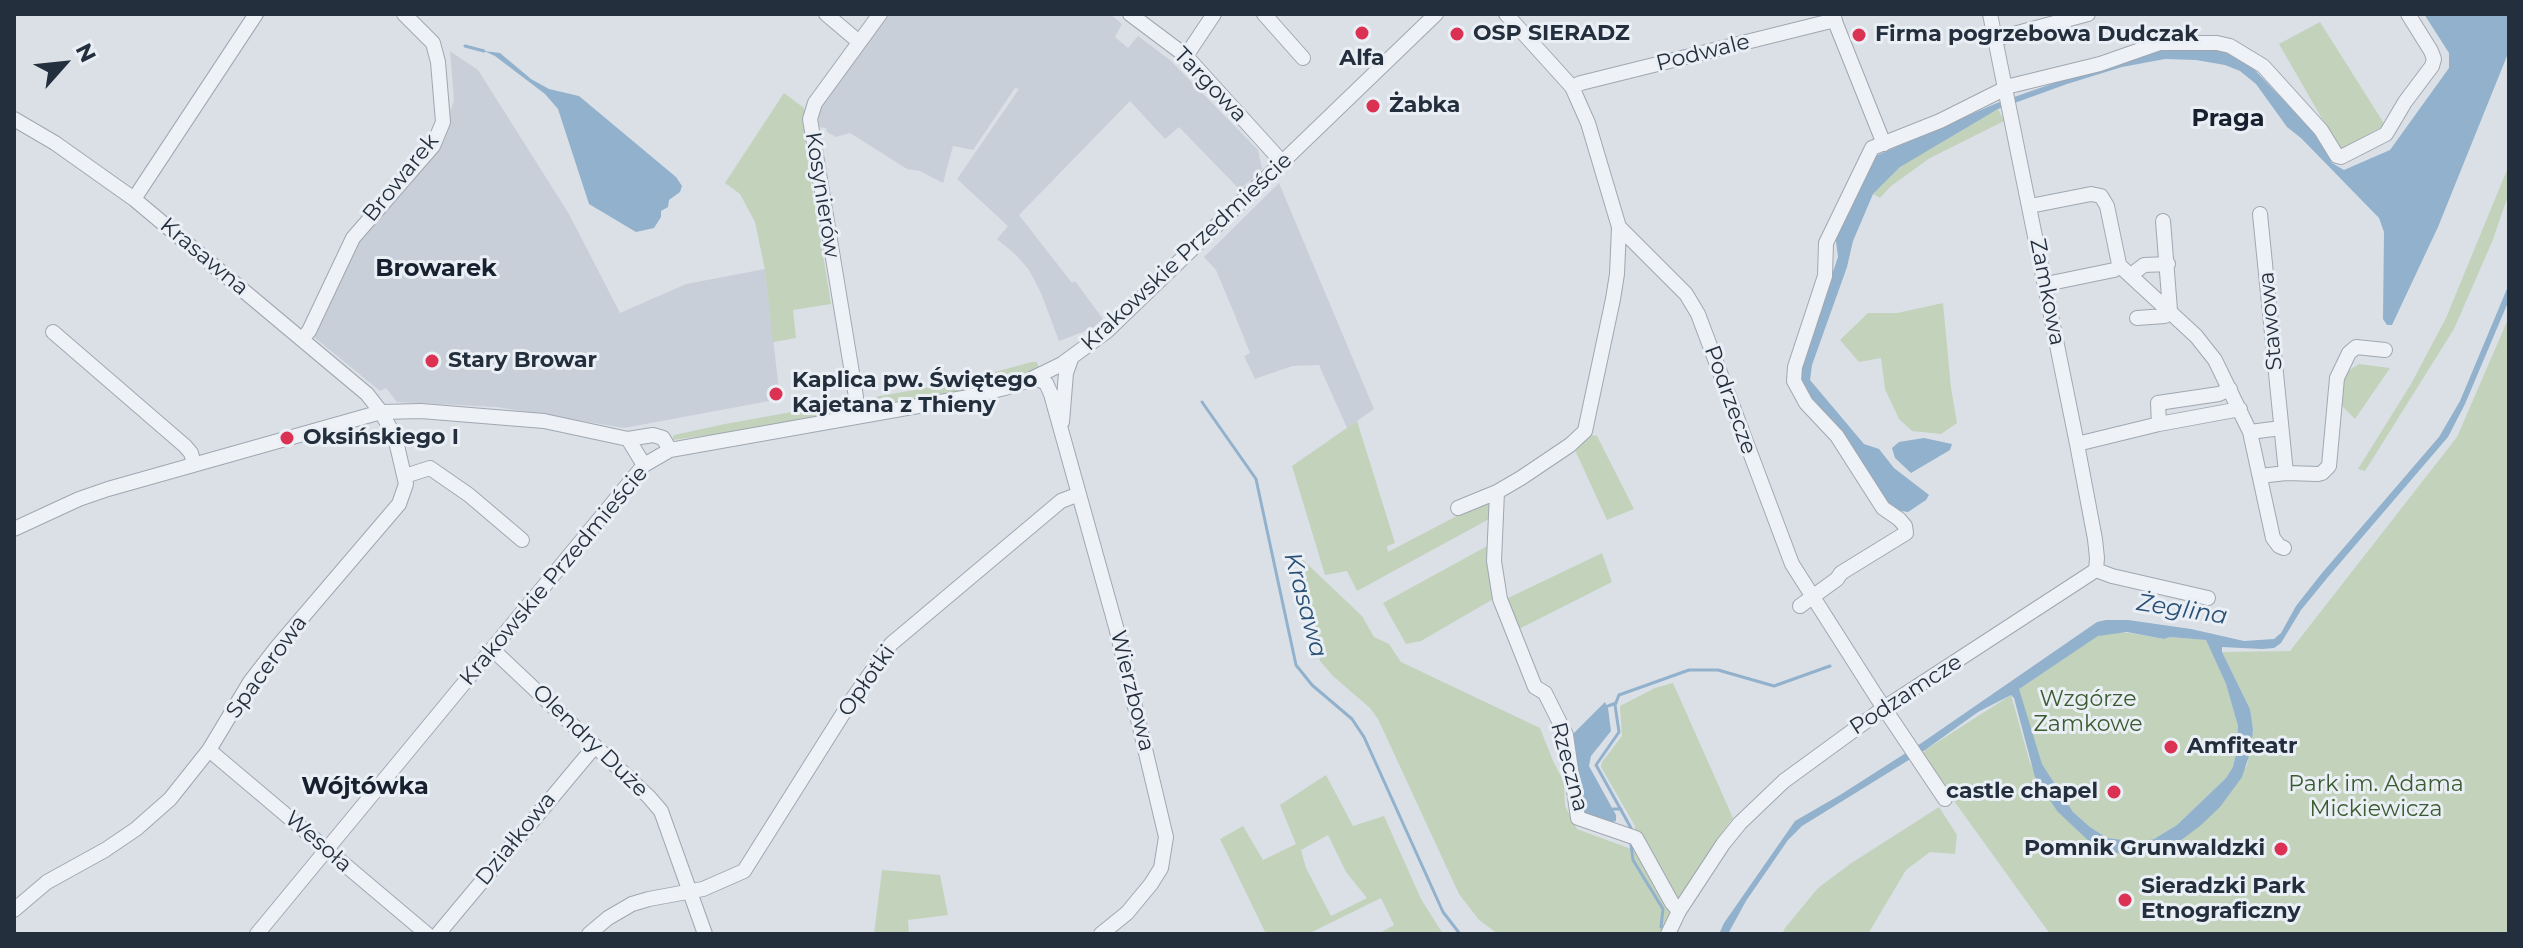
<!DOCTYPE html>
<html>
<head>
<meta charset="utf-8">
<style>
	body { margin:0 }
	#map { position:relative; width:2523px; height:948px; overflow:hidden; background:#dbe0e7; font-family:Montserrat,sans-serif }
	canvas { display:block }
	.frame { position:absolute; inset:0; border:16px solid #242f3e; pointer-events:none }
	.north { position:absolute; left:24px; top:24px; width:80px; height:80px; -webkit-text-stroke:6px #eaeff5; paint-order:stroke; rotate:63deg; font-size:22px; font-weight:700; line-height:32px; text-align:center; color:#242f3e }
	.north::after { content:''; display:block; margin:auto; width:28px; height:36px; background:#242f3e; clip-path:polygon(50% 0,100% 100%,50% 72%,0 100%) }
</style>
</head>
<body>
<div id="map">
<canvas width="2523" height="948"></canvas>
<div class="frame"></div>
<div class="north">N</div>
</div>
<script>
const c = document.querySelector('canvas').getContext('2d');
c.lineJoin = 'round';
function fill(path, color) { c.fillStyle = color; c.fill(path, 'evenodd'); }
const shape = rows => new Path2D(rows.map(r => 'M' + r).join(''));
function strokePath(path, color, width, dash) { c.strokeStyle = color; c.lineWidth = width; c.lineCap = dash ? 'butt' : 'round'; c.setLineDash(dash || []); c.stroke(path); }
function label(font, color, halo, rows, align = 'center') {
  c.font = font + ' Montserrat,sans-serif'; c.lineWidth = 6; c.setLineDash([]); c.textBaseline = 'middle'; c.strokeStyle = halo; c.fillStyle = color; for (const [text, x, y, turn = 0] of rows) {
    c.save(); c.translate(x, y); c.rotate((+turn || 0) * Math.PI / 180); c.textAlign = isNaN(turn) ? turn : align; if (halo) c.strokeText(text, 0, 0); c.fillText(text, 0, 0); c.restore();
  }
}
fill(shape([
	[888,14,1110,14,1122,24,1115,37,1128,48,1138,36,1170,60,1258,150,1262,169,1240,190,1179,127,1165,139,1130,101,1019,215,1072,283,1075,281,1103,319,1093,328,1059,341,1041,293,1029,270,1016,255,997,239,1008,226,957,179,1019,89,1015,88,973,150,953,146,943,183,920,171,907,169,850,133,836,137,827,132,826,128,818,127,820,108],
	[450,51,478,70,569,214,620,313,686,284,765,269,780,399,624,428,497,407,397,402,386,388,380,391,315,338,313,331,358,236,411,184,437,145,454,101],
	[1279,183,1374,409,1347,428,1319,365,1292,366,1255,379,1244,356,1250,353,1234,313,1216,270,1204,257]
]), '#c9cfd9');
fill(shape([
	[2320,22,2385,125,2340,150,2279,44],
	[784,93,804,108,805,144,831,304,793,310,796,338,773,342,765,270,755,222,740,194,725,183],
	[1998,109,2004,121,1930,158,1891,186,1880,198,1873,194,1900,167,1913,158],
	[2509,165,2509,193,2492,242,2454,329,2365,471,2358,469,2411,384,2446,318],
	[1943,303,1951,388,1957,423,1941,434,1912,431,1899,419,1885,389,1881,358,1859,362,1840,340,1868,313,1897,313],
	[2509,317,2509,934,2050,934,1949,794,1923,755,1925,750,2011,695,2030,763,2057,811,2137,856,2173,846,2247,766,2253,729,2250,709,2222,652,2290,651,2457,437],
	[1032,362,1037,362,1039,369,1003,382,980,388,725,433,672,440,674,435,725,424,953,383],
	[2359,364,2390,368,2355,419,2342,406,2345,373],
	[1357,421,1395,543,1387,546,1388,552,1493,497,1491,518,1357,591,1347,571,1325,575,1292,466],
	[1591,435,1597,436,1634,509,1607,520,1575,450],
	[1491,544,1495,598,1421,641,1406,644,1383,603],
	[1602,553,1612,582,1515,631,1504,600],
	[1302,559,1362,616,1374,637,1389,644,1401,662,1540,728,1553,761,1564,782,1565,806,1577,829,1634,850,1635,826,1601,767,1602,762,1622,736,1620,706,1655,688,1673,683,1733,818,1717,839,1675,907,1663,934,1498,934,1479,920,1459,894,1378,719,1370,708,1333,676,1320,661],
	[2108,633,2130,633,2164,639,2170,637,2206,640,2226,684,2238,726,2236,754,2233,767,2226,778,2177,825,2154,839,2140,842,2107,838,2090,827,2073,812,2042,764,2018,689,2098,636],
	[1326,775,1353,826,1384,816,1421,899,1443,934,1378,934,1394,925,1381,898,1308,934,1266,934,1220,839,1243,826,1263,860,1296,844,1280,805],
	[1328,835,1346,872,1367,898,1331,916,1306,868,1301,850],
	[1939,807,1957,835,1955,854,1930,852,1906,870,1868,934,1782,934,1785,928,1818,888,1850,864],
	[882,870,940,875,948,915,908,920,909,934,874,934]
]), '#c2d2bb');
fill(shape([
	[2424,14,2509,14,2509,51,2438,227,2392,325,2387,325,2383,319,2384,232,2379,218,2301,138,2287,127,2256,84,2240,71,2225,65,2196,60,2165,59,2122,67,2067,84,1998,109,1900,167,1873,194,1853,241,1847,267,1812,365,1810,380,1864,444,1879,449,1894,468,1929,495,1926,500,1908,512,1888,509,1805,395,1800,384,1800,370,1838,257,1835,233,1873,157,1997,103,2100,67,2163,49,2206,47,2226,51,2249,64,2317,135,2332,163,2344,170,2390,150,2449,68,2449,53],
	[484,51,500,53,531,79,549,89,579,96,676,177,682,186,680,192,669,200,668,207,661,211,661,217,654,228,636,232,589,204,558,109,545,94,495,56],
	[2509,284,2509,300,2465,404,2448,437,2328,577,2301,610,2281,643,2274,648,2262,649,2222,647,2222,652,2250,709,2253,729,2251,750,2242,777,2220,807,2200,826,2173,846,2137,856,2105,851,2091,843,2057,811,2035,777,2014,698,2011,695,1978,712,1925,750,1802,826,1788,840,1746,901,1728,934,1719,934,1724,923,1795,821,1840,795,1923,742,2097,622,2106,620,2128,620,2191,629,2244,641,2274,639,2281,633,2296,606,2322,573,2439,437,2460,401],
	[2127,632,2164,639,2170,637,2206,640,2226,684,2238,726,2236,754,2233,767,2226,778,2177,825,2154,839,2140,842,2107,838,2090,827,2073,812,2042,764,2019,689,2098,636],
	[1924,438,1952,444,1950,450,1911,473,1895,458,1892,448,1899,442],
	[1605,702,1608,708,1611,731,1591,756,1589,766,1616,815,1616,821,1610,823,1583,813,1573,739,1574,733]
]), '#91b1cc');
strokePath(shape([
	[465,46,484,51],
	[1202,402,1256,479,1296,665,1312,685,1352,719,1364,737,1443,912,1460,934],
	[1608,706,1616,703],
	[1613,809,1621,809],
	[1631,828,1596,765,1619,732,1615,705,1619,695,1689,670,1718,670,1774,686,1830,666],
	[1631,845,1633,860,1663,909,1661,927]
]), '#91b1cc', 3);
const minor = shape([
	[826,14,859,42],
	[1130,14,1186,56,1283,163],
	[1264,14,1303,58],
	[1506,14,1572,87,1588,123,1619,227,1686,294,1698,314,1792,564,1876,696,1945,799],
	[1832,14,1884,144],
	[1990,14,2077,444,2095,539,2097,558,2096,570],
	[1995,39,2088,14],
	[1186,56,1214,14],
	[1572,87,1581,83,1835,20],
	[14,119,55,143,134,199,367,394,381,412,395,437,406,484,399,504,277,647,250,682,209,750,170,799,136,829,105,850,47,882,14,910],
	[134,199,256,14],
	[2030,206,2091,194,2101,196,2107,206,2119,264,2120,266,2114,270,2046,284],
	[2120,266,2196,336,2215,360,2250,432,2273,538,2279,546,2284,548],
	[2131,275,2144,265,2168,264],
	[2137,318,2165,316,2170,310,2163,221],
	[53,332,185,446,191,453,194,464],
	[302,339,309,331,353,238,433,146,443,122,438,62,433,43,404,14],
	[1035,378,1046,383,1051,394,1116,627,1166,837,1161,868,1151,884,1127,913,1101,934],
	[2230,389,2219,394,2158,403,2159,424,2240,409],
	[856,397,810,119,815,103,880,14],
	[1062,422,1066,373,1071,359],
	[2250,432,2281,428],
	[628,439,644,465],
	[2077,444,2159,424],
	[2286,473,2318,474,2322,473,2329,466,2337,378,2349,353,2356,347,2385,350],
	[405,476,430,468,469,495,522,540],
	[2260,476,2286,473,2260,214],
	[1497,492,1494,561,1500,599,1535,687,1545,693,1566,735,1578,818,1636,838,1672,903,1679,911],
	[1458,508,1497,492,1521,478,1570,445,1585,431,1613,299,1617,274,1619,227],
	[14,529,79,499,108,489,381,412,421,411,544,421,628,439,653,435,663,438,670,450],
	[2096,570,2112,576,2208,598],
	[1800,606,1837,579,1841,573,1906,533,1905,526,1899,519,1883,508,1837,436,1806,403,1794,381,1795,367,1825,276,1826,243,1872,148,1940,121,2010,86,2100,64,2160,43,2217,43,2230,46,2263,66,2321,130,2337,156,2341,157,2386,134,2405,102,2432,66,2434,59,2431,51,2408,14],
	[492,649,649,797,661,811,705,934],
	[209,750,427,934],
	[257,934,644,465,670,450,963,398,1005,388,1027,381,1062,364,1107,331,1436,14],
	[438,934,595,746],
	[589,934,608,918,632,904,649,899,703,889,744,871,851,701,891,644,1061,501,1079,494],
	[1668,934,1679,911,1723,844,1740,823,1784,781,1884,708,2096,570]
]);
strokePath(minor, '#a0a7b1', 16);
strokePath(minor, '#eef1f5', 14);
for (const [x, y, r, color] of [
	[1362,33,8,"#db3153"],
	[1457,34,8,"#db3153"],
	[1859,35,8,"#db3153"],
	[1373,106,8,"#db3153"],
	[432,361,8,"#db3153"],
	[776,394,8,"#db3153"],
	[287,438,8,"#db3153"],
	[2171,747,8,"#db3153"],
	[2114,792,8,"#db3153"],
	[2281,849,8,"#db3153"],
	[2125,900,8,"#db3153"]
]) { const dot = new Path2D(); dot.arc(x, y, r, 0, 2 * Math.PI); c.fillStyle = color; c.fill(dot); strokePath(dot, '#eaeff5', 3); }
label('bold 22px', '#242f3e', '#eaeff5', [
	["OSP SIERADZ",1473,34],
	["Firma pogrzebowa Dudczak",1875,35],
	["Alfa",1362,59,"center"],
	["Żabka",1389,106],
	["Stary Browar",448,361],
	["Kaplica pw. Świętego",792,381],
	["Kajetana z Thieny",792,406],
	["Oksińskiego I",303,438],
	["Amfiteatr",2187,747],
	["castle chapel",2098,792,"right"],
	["Pomnik Grunwaldzki",2265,849,"right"],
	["Sieradzki Park",2141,887],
	["Etnograficzny",2141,912]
], 'left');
label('22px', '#242f3e', '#eaeff5', [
	["Podwale",1703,53,-14],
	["Targowa",1210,85,46],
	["Browarek",401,178,-51],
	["Kosynierów",822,195,81],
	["Krakowskie Przedmieście",1187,252,-43],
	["Krasawna",204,257,40],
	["Zamkowa",2047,292,79],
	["Stawowa",2271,321,-95],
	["Podrzecze",1730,400,70],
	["Krakowskie Przedmieście",554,576,-50],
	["Spacerowa",267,667,-54],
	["Opłotki",867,681,-55],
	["Wierzbowa",1132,691,76],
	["Podzamcze",1906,695,-33],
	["Olendry Duże",590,741,44],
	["Rzeczna",1569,767,75],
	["Działkowa",516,839,-51],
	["Wesoła",318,842,41]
]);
label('22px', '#3a5b2f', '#eaeff5', [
	["Wzgórze",2088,700],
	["Zamkowe",2088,725],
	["Park im. Adama",2376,785],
	["Mickiewicza",2376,810]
]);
label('bold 24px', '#16202f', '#eaeff5', [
	["Praga",2228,119],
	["Browarek",436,269],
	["Wójtówka",365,787]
]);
label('italic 24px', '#2a5076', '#eaeff5', [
	["Krasawa",1305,605,75],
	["Żeglina",2182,610,9]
]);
</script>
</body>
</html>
